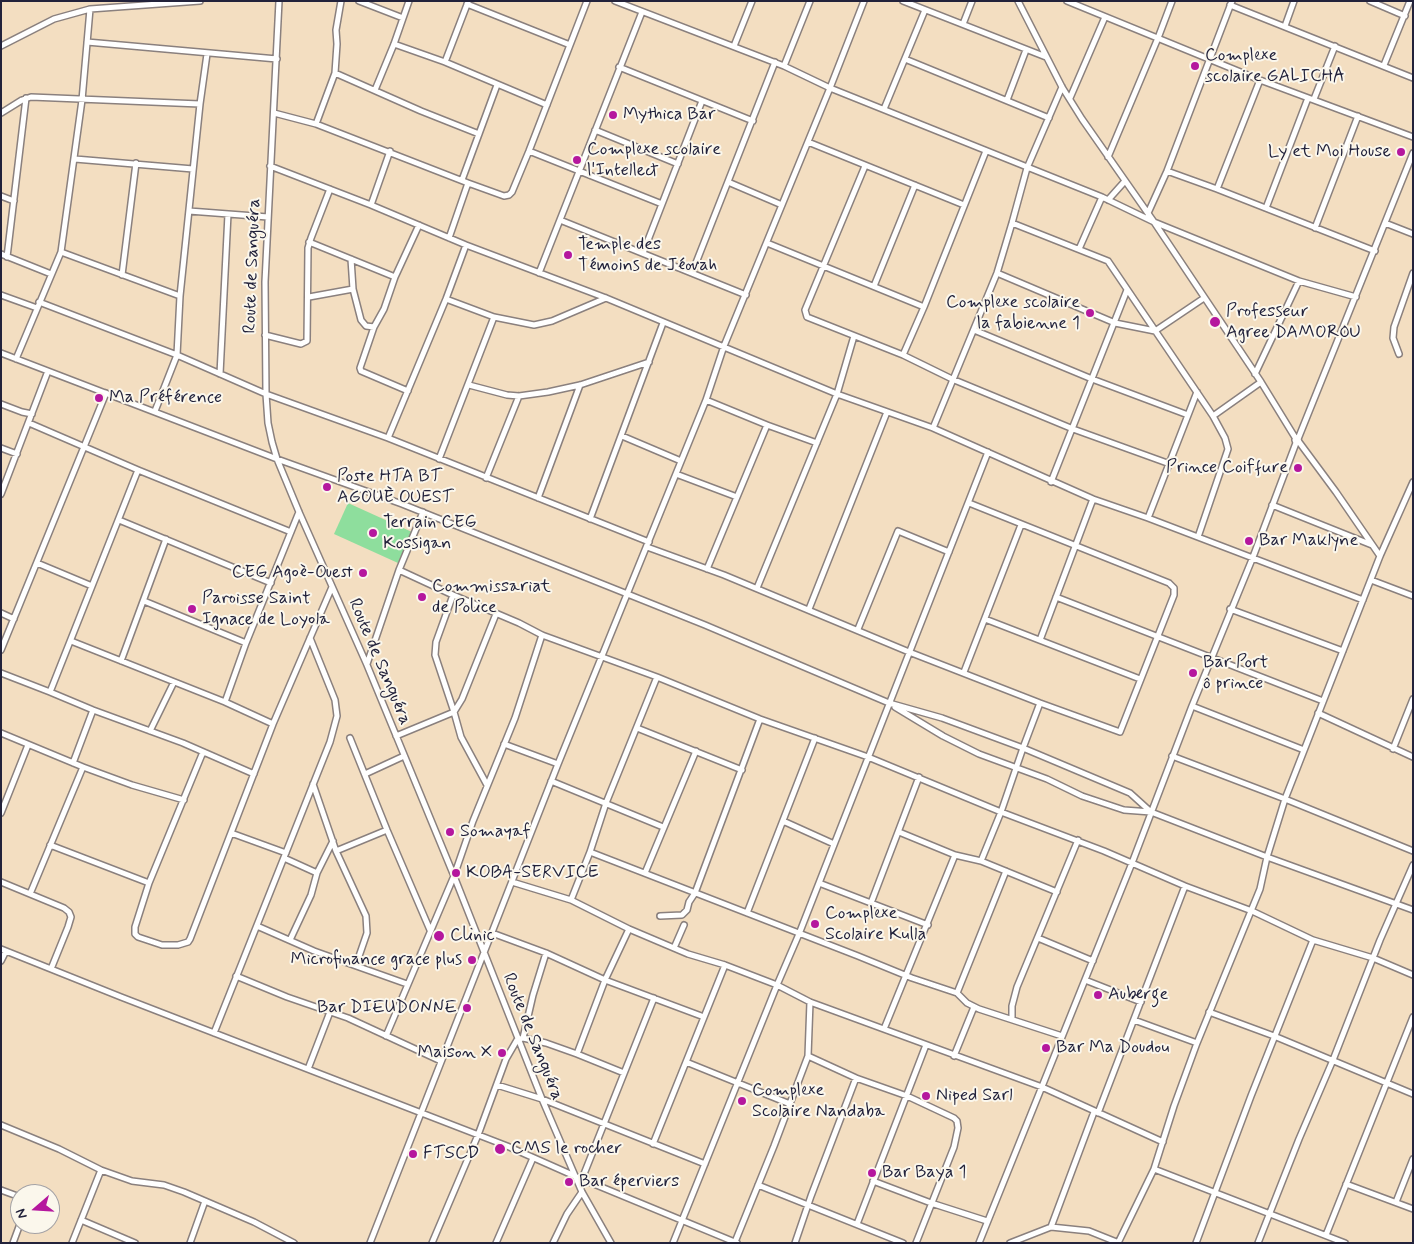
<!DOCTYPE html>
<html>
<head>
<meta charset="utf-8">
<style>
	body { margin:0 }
	#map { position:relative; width:1414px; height:1244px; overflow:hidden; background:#f3dec1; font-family:Mynerve,sans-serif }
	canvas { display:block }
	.frame { position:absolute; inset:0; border:2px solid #22223b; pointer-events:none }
	.north { position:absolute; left:10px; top:1184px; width:50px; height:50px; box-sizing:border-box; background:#fbf7ec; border:1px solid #a4a2a5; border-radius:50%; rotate:251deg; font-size:14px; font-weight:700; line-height:20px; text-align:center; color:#22223b }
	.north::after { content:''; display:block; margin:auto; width:18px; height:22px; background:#b5179e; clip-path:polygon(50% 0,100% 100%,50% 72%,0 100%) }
</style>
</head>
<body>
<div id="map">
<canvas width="1414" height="1244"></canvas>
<div class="frame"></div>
<div class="north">N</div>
</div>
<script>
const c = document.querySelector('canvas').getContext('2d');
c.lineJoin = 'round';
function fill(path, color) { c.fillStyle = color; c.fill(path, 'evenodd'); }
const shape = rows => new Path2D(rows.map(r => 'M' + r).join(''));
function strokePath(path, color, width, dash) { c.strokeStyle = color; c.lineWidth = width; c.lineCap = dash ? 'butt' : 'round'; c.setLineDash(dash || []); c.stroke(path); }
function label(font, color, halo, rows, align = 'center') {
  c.font = font + ' Mynerve,sans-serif'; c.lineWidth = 4; c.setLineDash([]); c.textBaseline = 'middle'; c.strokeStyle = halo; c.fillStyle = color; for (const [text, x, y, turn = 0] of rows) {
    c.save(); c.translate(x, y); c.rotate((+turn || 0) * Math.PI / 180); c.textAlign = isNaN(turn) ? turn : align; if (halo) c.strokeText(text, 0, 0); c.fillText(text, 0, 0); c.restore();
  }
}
fill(shape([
	[348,503,412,532,398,563,334,534]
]), '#8ede9d');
const minor = shape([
	[279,1,265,282,266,394,268,423,272,442,277,459,299,512,367,665,454,876,542,1099,582,1192,611,1243],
	[359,1,403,18],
	[615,1,784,66,830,88,1102,197,1154,222,1299,281,1356,297],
	[903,1,1046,57],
	[1018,1,1062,87,1082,119,1154,222,1261,382,1296,439],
	[1067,1,1260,80,1413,137],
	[1370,1,1405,16],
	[467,4,570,45],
	[1230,5,1413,78],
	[963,24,972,1],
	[1285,26,1294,1],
	[87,42,277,59],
	[394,44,445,62,547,105],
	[1,46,54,19,90,9,200,1],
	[734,46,752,1],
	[905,59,1049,118],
	[445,62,468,2],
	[1384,65,1410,1],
	[784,66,810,1],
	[619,67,753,121],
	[335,73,421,111,479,134],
	[375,90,394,44,409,1],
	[1070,98,1105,17],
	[1314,99,1335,46],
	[1007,100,1026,50],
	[884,109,925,10],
	[1,113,22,100,31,97,200,104],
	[274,113,316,124,468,183,504,196,509,195,512,192,529,151,587,1],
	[316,124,335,73,337,44,336,30,341,1],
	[595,130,678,164],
	[808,142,964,205],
	[529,151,662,204],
	[1108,157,1158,38,1172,1],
	[75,159,193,169],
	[270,166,371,205,466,245,606,298,837,394,933,428,1093,499,1148,518,1363,600],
	[865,166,805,310,807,317,903,355,952,379,1073,429,1170,464],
	[1167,171,1217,189,1375,251],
	[462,180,497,85],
	[728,182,782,205],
	[1217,189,1260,80],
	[1,196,14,201],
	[1108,200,1125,181],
	[371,205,390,151],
	[1266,208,1308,98],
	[189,211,268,217],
	[1148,213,1167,171,1232,1],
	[560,220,746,295],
	[1012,223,1108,261,1213,416,1225,438,1228,449,1198,537],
	[1385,223,1413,234],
	[1315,228,1358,116],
	[449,238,468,183],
	[309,242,395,277],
	[767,243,924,307],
	[1079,249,1102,197],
	[61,252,180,296],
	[643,253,702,101],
	[1,254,51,274],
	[7,257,26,98],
	[351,259,353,289,361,320,366,326,374,327],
	[539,273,642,12],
	[692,273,775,62],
	[997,273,1115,323,1155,331,1204,298],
	[122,275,136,163],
	[874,286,915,185],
	[1,295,37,308],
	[309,297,353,289],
	[446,299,494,317,534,325,552,321,606,298],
	[39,302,177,355,266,394,388,438,649,542],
	[974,330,1092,379,1188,415],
	[265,335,301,344,307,341,308,248,311,238,330,189],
	[1,353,277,459,402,504,705,625,889,703,942,718,1023,748,1130,793,1151,812],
	[1399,354,1393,338,1394,327,1413,273],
	[903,355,924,307,986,151],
	[16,359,61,252,82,100,90,9],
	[220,374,228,214],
	[1255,374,1299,281],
	[469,385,507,395,519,396,548,392,580,385,649,362],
	[408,391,361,371,360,368,374,327,384,309,395,277,419,225],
	[706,400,767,425,817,443],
	[1,404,22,412,32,414],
	[155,411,177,355,180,296,200,104,207,54],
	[1213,416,1261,382],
	[29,423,138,470,291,532],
	[933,428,997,273,1012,223,1027,168,1062,87],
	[622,436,681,461],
	[388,438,446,299,466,245],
	[1298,439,1299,442,1296,443,1295,440,1298,439,1413,153],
	[1299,442,1336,492,1380,556],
	[1,448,17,454],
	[439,459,494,317],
	[676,474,737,497],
	[486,478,519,396],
	[1051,482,1127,290],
	[1,494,48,371],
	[538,498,580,385],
	[1272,505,1372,545],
	[1148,518,1197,392],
	[590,519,663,323],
	[119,520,271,583],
	[647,547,724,575,909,652,1040,703,1120,732,1174,595,1174,588,1169,583,969,503],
	[37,563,92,586],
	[707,569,767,425],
	[399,570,453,595,519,623,542,635,657,677,760,719,868,757,1001,812,1104,851,1185,886,1252,911,1313,940,1373,958,1413,975],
	[1371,580,1413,596],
	[757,588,837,394,854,336],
	[453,595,436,642,435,655,454,712,461,737,487,785],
	[1056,597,1323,701],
	[144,601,246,643],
	[809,609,887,412],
	[1230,609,1343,651],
	[1,613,14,619],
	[985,619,1140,679],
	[858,629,898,531,949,552],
	[1040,640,1093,499],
	[71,641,225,702,273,724],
	[1,650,106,393],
	[121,661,166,539],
	[367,664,399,570,423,512],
	[964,672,1021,525],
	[1,673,50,692,138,470],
	[50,692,93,710,183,743,254,774],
	[225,702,246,643,299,512],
	[1192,706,1304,750],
	[895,707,943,736,979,754,1047,779,1082,796,1124,810,1151,812,1267,857,1413,910],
	[1318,713,1413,757],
	[637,728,742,770],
	[150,731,174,682],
	[1,733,83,767,132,785,184,800],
	[396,736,454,712,462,699,496,614],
	[350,738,387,830,430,930],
	[504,744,558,764],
	[1393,749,1413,699],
	[203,752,149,883,135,927,135,934,138,937,162,945,178,945,188,942,190,939,273,724,332,587],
	[1172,756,1285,799,1413,851],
	[73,763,93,710],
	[365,774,404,756],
	[551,781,663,827],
	[313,784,336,851,366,916,367,933,356,965],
	[1,813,28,745],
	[783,821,834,844],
	[899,832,955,855,981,861,1057,892],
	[231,833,286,853],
	[50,845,149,883],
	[336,851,387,830],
	[590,852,858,956,912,978,957,993,967,1003,979,1009,1062,1036],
	[284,858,317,873],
	[981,861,1001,812,1023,748,1040,703],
	[645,873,696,751],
	[1,882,64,908,69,912,71,917,68,927,51,969],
	[512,882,571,900,629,929,688,954,725,965,777,985,810,1002,1042,1087,1163,1142],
	[819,883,928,925],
	[30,894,83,767],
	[571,900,590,852,606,803,657,677],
	[871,903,919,777],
	[747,913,815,738],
	[660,916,682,915,687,910,689,902,695,893,760,719],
	[257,926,314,951,407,984],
	[492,933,546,953,605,980,704,1017],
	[1038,938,1093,961],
	[290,940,311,895,317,873,333,841],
	[674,948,684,925],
	[1,949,121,997,507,1146,577,1177,737,1243],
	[1,961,6,951],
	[236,976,287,997,348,1018,441,1061],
	[1085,980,1141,1002],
	[957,993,1006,871],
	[1209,1012,1274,1036,1413,1094],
	[1012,1019,1012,1006,1017,987,1078,840],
	[1134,1020,1197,1043],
	[884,1029,955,855],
	[214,1033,330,742,337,716,335,700,310,638],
	[386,1036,454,876,473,821,515,718,542,635],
	[523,1038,533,995,546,953],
	[577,1054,605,980,629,929],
	[808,1056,856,1078,907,1096,954,1118,957,1121,958,1128,954,1147,916,1243],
	[954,1056,974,1007],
	[686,1062,790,1104],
	[308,1069,330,1012],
	[497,1085,542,1099,705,1164],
	[1098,1113,1185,886],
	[1,1125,59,1149,101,1170,132,1181,164,1185,184,1192,254,1222,294,1243],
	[653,1144,725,965],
	[1154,1169,1345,1243],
	[582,1179,654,998],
	[873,1181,931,1203,987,1221],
	[1346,1184,1413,1209],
	[758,1185,903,1243],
	[1,1190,20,1197],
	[1396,1202,1413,1159],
	[81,1220,135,1243],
	[857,1224,926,1045],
	[1051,1227,1094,1112],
	[1326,1235,1413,1017],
	[735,1242,774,1146,808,1056,810,1002],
	[13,1243,20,1224],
	[72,1243,101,1170],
	[190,1243,205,1201],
	[370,1243,558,764,706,400,724,346,830,88,864,1],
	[432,1243,478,1135,506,1059,517,1040,523,1038,546,1043,577,1054,624,1073],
	[496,1243,533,1158],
	[553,1243,567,1214,582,1192],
	[673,1243,777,985,799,934,988,452],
	[795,1243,811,1196,856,1078],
	[979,1243,1132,863,1192,706,1253,557,1296,443],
	[1010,1243,1051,1227,1089,1231,1119,1243],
	[1118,1243,1154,1169,1174,1106,1197,1043,1260,889,1267,857,1285,799,1380,556,1413,482],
	[1196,1243,1251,1096,1313,940],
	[1258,1243,1299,1139,1333,1060,1380,940,1413,865]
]);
strokePath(minor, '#8a807e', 8);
strokePath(minor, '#fff', 5);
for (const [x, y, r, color] of [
	[1195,66,5,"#b5179e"],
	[613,115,5,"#b5179e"],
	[1401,152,5,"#b5179e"],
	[577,160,5,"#b5179e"],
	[568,255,5,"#b5179e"],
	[1090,313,5,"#b5179e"],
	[1215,322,6,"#b5179e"],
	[99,398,5,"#b5179e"],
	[1298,468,5,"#b5179e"],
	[327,487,5,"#b5179e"],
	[373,533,5,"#b5179e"],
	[1249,541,5,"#b5179e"],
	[363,573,5,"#b5179e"],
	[422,597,5,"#b5179e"],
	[192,609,5,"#b5179e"],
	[1193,673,5,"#b5179e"],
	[450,832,5,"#b5179e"],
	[456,873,5,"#b5179e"],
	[815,924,5,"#b5179e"],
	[439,936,6,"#b5179e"],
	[472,960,5,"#b5179e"],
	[1098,995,5,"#b5179e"],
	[467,1008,5,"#b5179e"],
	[1046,1048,5,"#b5179e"],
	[502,1053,5,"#b5179e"],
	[926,1096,5,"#b5179e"],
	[742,1101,5,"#b5179e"],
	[500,1149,6,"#b5179e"],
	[413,1154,5,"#b5179e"],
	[872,1173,5,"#b5179e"],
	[569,1182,5,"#b5179e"]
]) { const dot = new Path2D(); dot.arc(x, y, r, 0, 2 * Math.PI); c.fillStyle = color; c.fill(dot); strokePath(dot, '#fbf7ec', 2); }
label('18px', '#22223b', '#fbf7ec', [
	["Complexe",1205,56],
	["scolaire GALICHA",1205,77],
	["Mythica Bar",623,115],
	["Complexe scolaire",587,150],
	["l'Intellect",587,171],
	["Ly et Moi House",1391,152,"right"],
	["Temple des",578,245],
	["Témoins de Jéovah",578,266],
	["Complexe scolaire",1080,303,"right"],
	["la fabienne 1",1080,324,"right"],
	["Professeur",1226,312],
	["Agree DAMOROU",1226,333],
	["Ma Préférence",109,398],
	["Prince Coiffure",1288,468,"right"],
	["Poste HTA BT",337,477],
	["AGOUÈ OUEST",337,498],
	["Terrain CEG",383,523],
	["Kossigan",383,544],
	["Bar Maklyne",1259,541],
	["CEG Agoè-Ouest",353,573,"right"],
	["Commissariat",432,587],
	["de Police",432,608],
	["Paroisse Saint",202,599],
	["Ignace de Loyola",202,620],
	["Bar Port",1203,663],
	["ô prince",1203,684],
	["Somayaf",460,832],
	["KOBA-SERVICE",466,873],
	["Complexe",825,914],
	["Scolaire Kulla",825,935],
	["Clinic",450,936],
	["Microfinance grace plus",462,960,"right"],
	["Auberge",1108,995],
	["Bar DIEUDONNE",457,1008,"right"],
	["Bar Ma Doudou",1056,1048],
	["Maison X",492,1053,"right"],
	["Complexe",752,1091],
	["Scolaire Nandaba",752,1112],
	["Niped Sarl",936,1096],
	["CMS le rocher",511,1149],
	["FTSCD",423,1154],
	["Bar Baya 1",882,1173],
	["Bar éperviers",579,1182]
], 'left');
label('18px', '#22223b', '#fbf7ec', [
	["Route de Sanguéra",253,266,-88],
	["Route de Sanguéra",379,662,67],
	["Route de Sanguéra",532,1037,68]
]);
</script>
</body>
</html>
